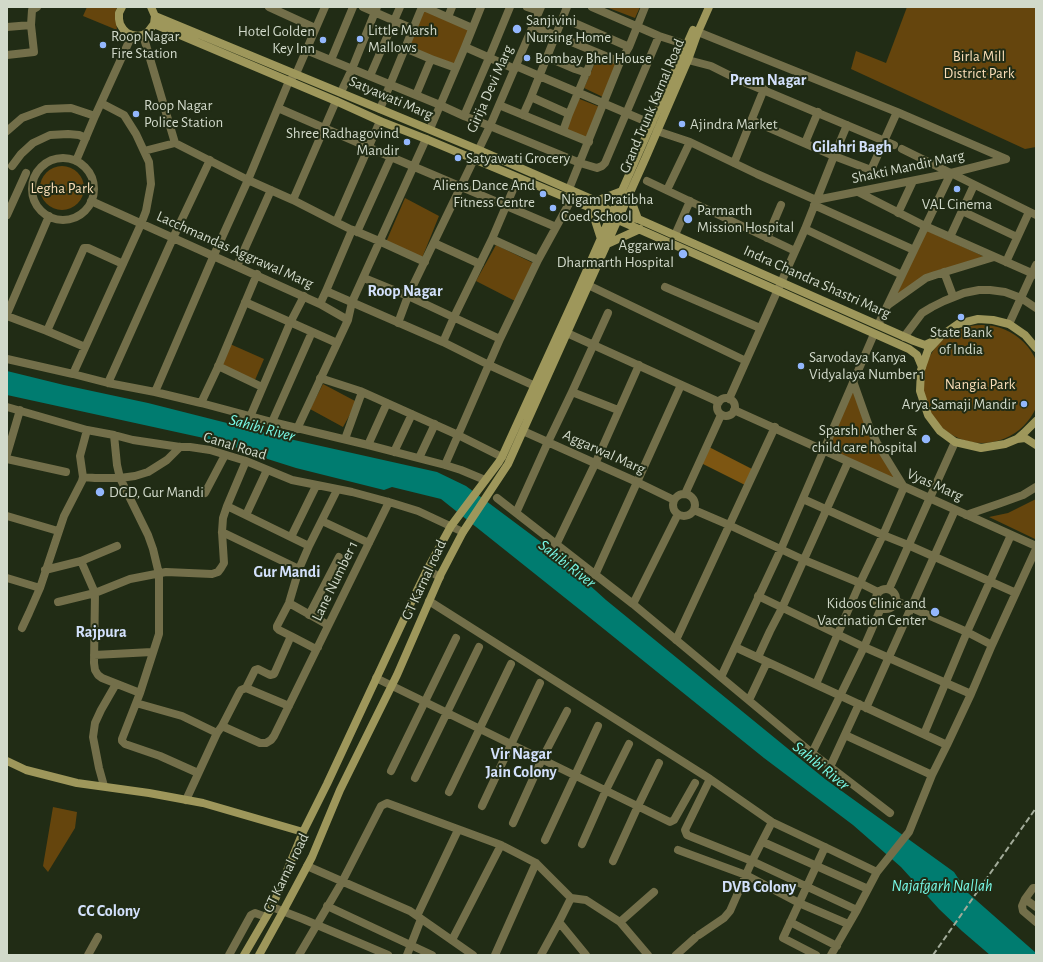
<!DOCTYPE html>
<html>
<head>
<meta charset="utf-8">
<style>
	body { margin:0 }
	#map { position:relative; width:1043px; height:962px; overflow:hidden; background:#212c15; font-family:"Alegreya Sans",sans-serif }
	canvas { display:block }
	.frame { position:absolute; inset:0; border:8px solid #d1d9ca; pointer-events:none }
</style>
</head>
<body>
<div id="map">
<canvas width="1043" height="962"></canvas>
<div class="frame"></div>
</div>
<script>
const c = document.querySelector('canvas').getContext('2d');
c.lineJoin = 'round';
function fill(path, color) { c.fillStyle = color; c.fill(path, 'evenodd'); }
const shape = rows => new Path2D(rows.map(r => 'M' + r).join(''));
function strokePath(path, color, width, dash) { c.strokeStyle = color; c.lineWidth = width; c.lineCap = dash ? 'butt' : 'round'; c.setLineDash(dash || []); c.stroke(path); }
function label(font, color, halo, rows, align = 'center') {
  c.font = font + ' "Alegreya Sans",sans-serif'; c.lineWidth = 4; c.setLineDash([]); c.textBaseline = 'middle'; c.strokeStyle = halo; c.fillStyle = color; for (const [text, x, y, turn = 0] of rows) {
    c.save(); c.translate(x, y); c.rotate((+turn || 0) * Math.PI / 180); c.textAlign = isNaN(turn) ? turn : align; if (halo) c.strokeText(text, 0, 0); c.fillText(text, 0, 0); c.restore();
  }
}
fill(shape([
	[87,7,117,7,115,13,117,30,83,16],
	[606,7,640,7,635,18],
	[907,7,1036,7,1036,147,1025,149,851,69,856,51,886,63],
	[423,9,470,28,454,67,407,48],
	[598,56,616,63,603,97,584,88],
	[577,98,600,107,588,139,565,130],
	'40 188a22 22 0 1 1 44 0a22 22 0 1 1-44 0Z',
	[405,198,439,216,422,258,386,242],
	[926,230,985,257,931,273,896,296],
	[496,245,533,263,515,301,476,281],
	'923 384a59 59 0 1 1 118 0a59 59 0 1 1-118 0Z',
	[230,344,264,359,255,380,221,365],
	[323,384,357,402,343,427,310,409],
	[852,387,898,481,827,449],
	[1036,499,1036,537,1035,539,989,517,1008,513],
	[53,807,77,812,75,828,48,872,43,866]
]), '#65450d');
fill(shape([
	[709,447,752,469,745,485,701,463]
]), '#7d5612');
fill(shape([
	[7,371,64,385,148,403,294,440,437,472,466,486,545,545,606,600,825,779,954,872,968,893,1036,953,1036,955,990,955,962,931,939,909,901,867,853,825,764,758,584,613,441,499,392,487,384,490,296,468,255,455,222,442,7,395]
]), '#007c70');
strokePath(shape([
	[269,7,315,28],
	[325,7,296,74,289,81,248,180,293,200,336,222],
	[363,7,413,29],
	[424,7,472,28],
	[510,7,489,58,464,116,490,126,580,163,597,168,602,166,605,163,659,36],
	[527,7,539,11],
	[592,7,659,36,687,45],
	[448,17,452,7],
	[563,18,629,47],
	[533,26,620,62],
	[7,27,31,25],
	[698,32,897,112,1006,159],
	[143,35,175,143],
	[465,47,481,7],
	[405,48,431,59],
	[306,50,440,105,464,116],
	[7,55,34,52,31,25,32,10,37,7],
	[547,57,575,69,587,73],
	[331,60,353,7],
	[688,60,711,66,737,79,894,145],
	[516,66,652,124],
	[370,76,400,7],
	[341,92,352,69,377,7],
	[416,95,431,59,456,68],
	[531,97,569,114],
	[101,103,124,115,136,134,149,162,151,184,146,211,141,224,73,374,108,383,155,392,201,403,272,422,368,445,445,465,461,470,485,480],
	[499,105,589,142],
	[278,108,391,157,556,227],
	[380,109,422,7],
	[523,115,531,97,567,7],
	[751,120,834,156,871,170,897,112],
	[430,129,465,47,515,69],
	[7,131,22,118,46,109,71,108,95,116],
	[563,131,569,114,595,52],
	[657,131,690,142,757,174,816,200,951,173,1006,159],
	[805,143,818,112],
	[902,149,1036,215],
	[144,151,175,143,248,180,214,255,155,392],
	'32 189a31 31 0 1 1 62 0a31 31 0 1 1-62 0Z',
	[76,161,95,116,132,35],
	[734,163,764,89],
	[12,166,21,154,33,143,50,135,68,134,79,135,86,138],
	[647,181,795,251],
	[569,189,620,62,629,47,645,7],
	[667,190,690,142],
	[858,192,925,226,1036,275],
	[293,200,336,101],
	[91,201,320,304,326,291,443,342,489,365,535,386],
	[814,205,914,250],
	[962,211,1017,237],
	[898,213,913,181],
	[7,215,26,173],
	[805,229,902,275],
	[353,230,379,241,425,262],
	[357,232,391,157],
	[675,235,690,201],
	[950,237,974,185],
	[767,238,781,205],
	[434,243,480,264],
	[538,260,571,200],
	[1006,262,1029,212],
	[237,266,271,190],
	[944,272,953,296],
	[364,278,408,296,500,339],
	[588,285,746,361],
	[665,287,760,328],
	[326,291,352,230,336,222,380,121],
	[245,302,337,343],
	[320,304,348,320],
	[888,305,926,278,935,275,994,257],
	[7,314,49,216],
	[7,316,47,331,85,347],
	[398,323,408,296,490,126,541,7],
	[1009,324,1036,265],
	[878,325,951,173],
	[47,331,84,248,88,248,123,264],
	[567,333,719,402],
	[904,337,922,313,932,307,944,301,964,293,979,290,990,290,1005,292,1021,298,1036,308],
	[443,342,454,317,492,239],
	[7,359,73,374],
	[218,366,262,387],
	[320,378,360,391,458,435,502,457],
	[108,383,173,238,210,160],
	[572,392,618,410],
	'717 407a9 9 0 1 1 18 0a9 9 0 1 1-18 0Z',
	[729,399,805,229,834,156,847,125],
	[201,403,218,367,257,274],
	[7,407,87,430,114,435,133,440,180,447,190,447,210,450,246,461,292,480,352,492,389,502,418,511,463,532],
	[734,410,1036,546],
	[250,417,290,323,304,296],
	[272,422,312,332],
	[297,429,348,320,352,302,426,139],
	[523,431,637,482,674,500],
	[114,435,117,465,120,478,148,535,153,549,159,574,159,634,140,693,122,739,122,741,125,744,160,756,198,773],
	[345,439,362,392],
	[368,445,387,403],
	[394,452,412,414],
	[7,454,20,410],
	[419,458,435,424],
	[7,459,66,472],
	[445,465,500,339,538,260,492,239,518,178],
	[83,477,95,478,120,478,135,476,148,472,167,460,180,447],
	[205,493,225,455],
	'673 505a11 11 0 1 1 22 0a11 11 0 1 1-22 0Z',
	[685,494,721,415],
	[497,498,633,604,812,753,890,813],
	[803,499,883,535,908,545,1016,593],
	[227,506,309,546],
	[694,510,729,525,804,560,860,583,878,592],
	[516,513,548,442,572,392,608,313],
	[246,515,267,470],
	[966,515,1001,503,1023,495,1036,487],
	[7,516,58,531],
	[322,521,369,543],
	[222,532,299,569],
	[291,537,316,486],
	[556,545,595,464,639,365],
	[81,561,95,593,94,663,95,670,98,675,102,678,140,693],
	[45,570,81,561,117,546],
	[427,570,440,577],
	[595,575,681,385],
	[7,578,40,588],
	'876 599a10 10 0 1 1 20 0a10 10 0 1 1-20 0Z',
	[889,589,955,442],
	[758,596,864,647,971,694],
	[429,601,710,779,772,822,825,847,877,872],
	[896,601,967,632,992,645],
	[58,602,95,593,130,579,166,572,212,574,218,572,221,568,224,563,222,532,223,518,227,506,246,461],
	[289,603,328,625],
	[633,604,678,514],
	[309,615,339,557],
	[22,628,29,613,40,588,64,516,82,481,83,477,80,456,87,430],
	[291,636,314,648,318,647],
	[676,640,775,427],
	[735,647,947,745],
	[94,655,152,652],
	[758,657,770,631,782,608,848,462],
	[721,677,781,549,874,334],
	[376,678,670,822,674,820,695,783],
	[816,684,860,583,883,535,904,487,877,443,870,429,853,381],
	[246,688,289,706],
	[749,700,767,662],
	[136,703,182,716,217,733],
	[866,708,955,510],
	[222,726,239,693,241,690,246,688,255,670,258,669,270,675,274,674,275,672,291,636,279,630,277,628,277,626,289,603,299,569,309,546,337,490],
	[924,734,967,632,1011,535],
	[845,735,932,775],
	[812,753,864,647,881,608],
	[830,767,859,704],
	[391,771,456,638],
	[415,778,479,647],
	[710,779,685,830,687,835,752,861,857,910],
	[104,786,99,768,93,737,95,723,101,710,116,684],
	[449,792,511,664],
	[186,800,217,733,222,726,260,743,266,743,271,740,274,736,389,502],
	[482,806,540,683],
	[513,823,542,759,567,711],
	[545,840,598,726],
	[763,842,868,889],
	[582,844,606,790,629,744],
	[678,850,746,875,799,903,848,924],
	[613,861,638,806,659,763],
	[307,866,410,911,473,955],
	[1036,888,1033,888,1025,899,1036,907],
	[1025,899,1022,906,1023,911,1036,922],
	[327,906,432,955],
	[272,907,303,919,388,955],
	[417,916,458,830],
	[559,922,586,955],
	[620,922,654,892],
	[790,922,837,946],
	[699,935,724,918,730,911,752,861,772,822],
	[452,940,501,845,536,863],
	[88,955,98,937],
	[229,955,251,915,255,913,266,917],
	[299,955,342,882,381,806,387,803,501,845],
	[407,955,421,919],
	[495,955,536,863,571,898,586,900,620,922,648,955],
	[541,955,559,922,571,898],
	[676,955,695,938],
	[816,955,783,938,825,847],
	[831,955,857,910,877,872,909,832,932,775,947,745,971,694,992,645,1036,549]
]), '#736f4a', 8);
strokePath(shape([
	[122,7,119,13,119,19,120,24,123,29,127,33,132,35,138,36,143,35,148,32,154,24,155,16,151,7],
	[155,16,479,150,596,201,612,213,619,216,638,219,914,341,925,345,936,340],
	[154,24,336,101,380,121,426,139,591,208,711,261,909,349,917,355,922,367],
	[629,195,638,219],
	[596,201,622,191],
	[591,208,601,239],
	[607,244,640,229],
	[1036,348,1025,335,1009,324,993,320,978,319,958,324,941,336,928,350,921,370,920,391,928,415,940,431,955,442,981,448,1005,444,1017,439,1024,433,1036,421],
	[1017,439,1025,438,1036,445],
	[408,609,427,570,451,526,499,462,502,457,575,297,693,30],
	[7,761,26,770,77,783,149,793,203,803,303,832],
	[244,955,272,907,303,832,327,784,404,619],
	[259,955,280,917,312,857,340,790,397,675,441,574,463,532,508,464,646,157,688,60,698,32,709,7]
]), '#9e975b', 8);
strokePath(shape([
	[933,955,1036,808]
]), '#a2ab99', 2, [6, 3]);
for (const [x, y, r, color] of [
	[517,29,5,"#93b7fd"],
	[360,39,4,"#93b7fd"],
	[323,40,4,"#93b7fd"],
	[103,45,4,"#93b7fd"],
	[527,58,4,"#93b7fd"],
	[136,114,4,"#93b7fd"],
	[682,124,4,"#93b7fd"],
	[407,142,4,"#93b7fd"],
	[458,158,4,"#93b7fd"],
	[957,189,4,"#93b7fd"],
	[543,194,4,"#93b7fd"],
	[553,208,4,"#93b7fd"],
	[688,219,5,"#93b7fd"],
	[683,254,5,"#93b7fd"],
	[961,317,4,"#93b7fd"],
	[801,366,4,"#93b7fd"],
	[1024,404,4,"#93b7fd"],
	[926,439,5,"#93b7fd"],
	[100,492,5,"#93b7fd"],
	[935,612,5,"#93b7fd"]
]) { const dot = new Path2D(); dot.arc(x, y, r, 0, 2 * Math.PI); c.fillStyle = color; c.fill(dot); strokePath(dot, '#212c15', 1.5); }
label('15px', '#d1d9ca', '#212c15', [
	["Sanjivini",526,20],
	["Nursing Home",526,37],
	["Little Marsh",368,30],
	["Mallows",368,47],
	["Hotel Golden",315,31,"right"],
	["Key Inn",315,48,"right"],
	["Roop Nagar",111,36],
	["Fire Station",111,53],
	["Bombay Bhel House",535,58],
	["Roop Nagar",144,105],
	["Police Station",144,122],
	["Ajindra Market",690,124],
	["Shree Radhagovind",399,133,"right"],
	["Mandir",399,150,"right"],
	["Satyawati Grocery",466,158],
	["Aliens Dance And",535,185,"right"],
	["Fitness Centre",535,202,"right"],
	["Nigam Pratibha",561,199],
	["Coed School",561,216],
	["VAL Cinema",957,204,"center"],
	["Parmarth",697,210],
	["Mission Hospital",697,227],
	["Aggarwal",674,245,"right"],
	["Dharmarth Hospital",674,262,"right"],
	["State Bank",961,332,"center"],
	["of India",961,349,"center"],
	["Sarvodaya Kanya",809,357],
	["Vidyalaya Number 1",809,374],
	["Arya Samaji Mandir",1016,404,"right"],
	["Sparsh Mother &",917,430,"right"],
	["child care hospital",917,447,"right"],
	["DGD, Gur Mandi",109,492],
	["Kidoos Clinic and",926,603,"right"],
	["Vaccination Center",926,620,"right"]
], 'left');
label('15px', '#f9ddb7', '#212c15', [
	["Birla Mill",979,56],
	["District Park",979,73],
	["Legha Park",62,188],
	["Nangia Park",980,384]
]);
label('15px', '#d1d9ca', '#212c15', [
	["Girija Devi Marg",490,89,-66],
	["Satyawati Marg",391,98,23],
	["Grand Trunk Karnal Road",652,106,-67],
	["Shakti Mandir Marg",908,167,-12],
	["Lacchmandas Aggrawal Marg",235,250,24],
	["Indra Chandra Shastri Marg",817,282,24],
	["Canal Road",235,446,17],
	["Aggarwal Marg",604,452,24],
	["Vyas Marg",935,485,24],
	["GT Karnal road",424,580,-65],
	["Lane Number 1",335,581,-64],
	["GT Karnal road",286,873,-64]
]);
label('bold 16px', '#d3e1fc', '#212c15', [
	["Prem Nagar",768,80],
	["Gilahri Bagh",852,147],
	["Roop Nagar",405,291],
	["Gur Mandi",287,572],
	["Rajpura",101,632],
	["Vir Nagar",521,754],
	["Jain Colony",521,772],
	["DVB Colony",759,887],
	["CC Colony",109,911]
]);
label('italic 16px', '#79fae8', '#212c15', [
	["Sahibi River",262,428,15],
	["Sahibi River",567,564,38],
	["Sahibi River",821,766,39],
	["Najafgarh Nallah",942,886]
]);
</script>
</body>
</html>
